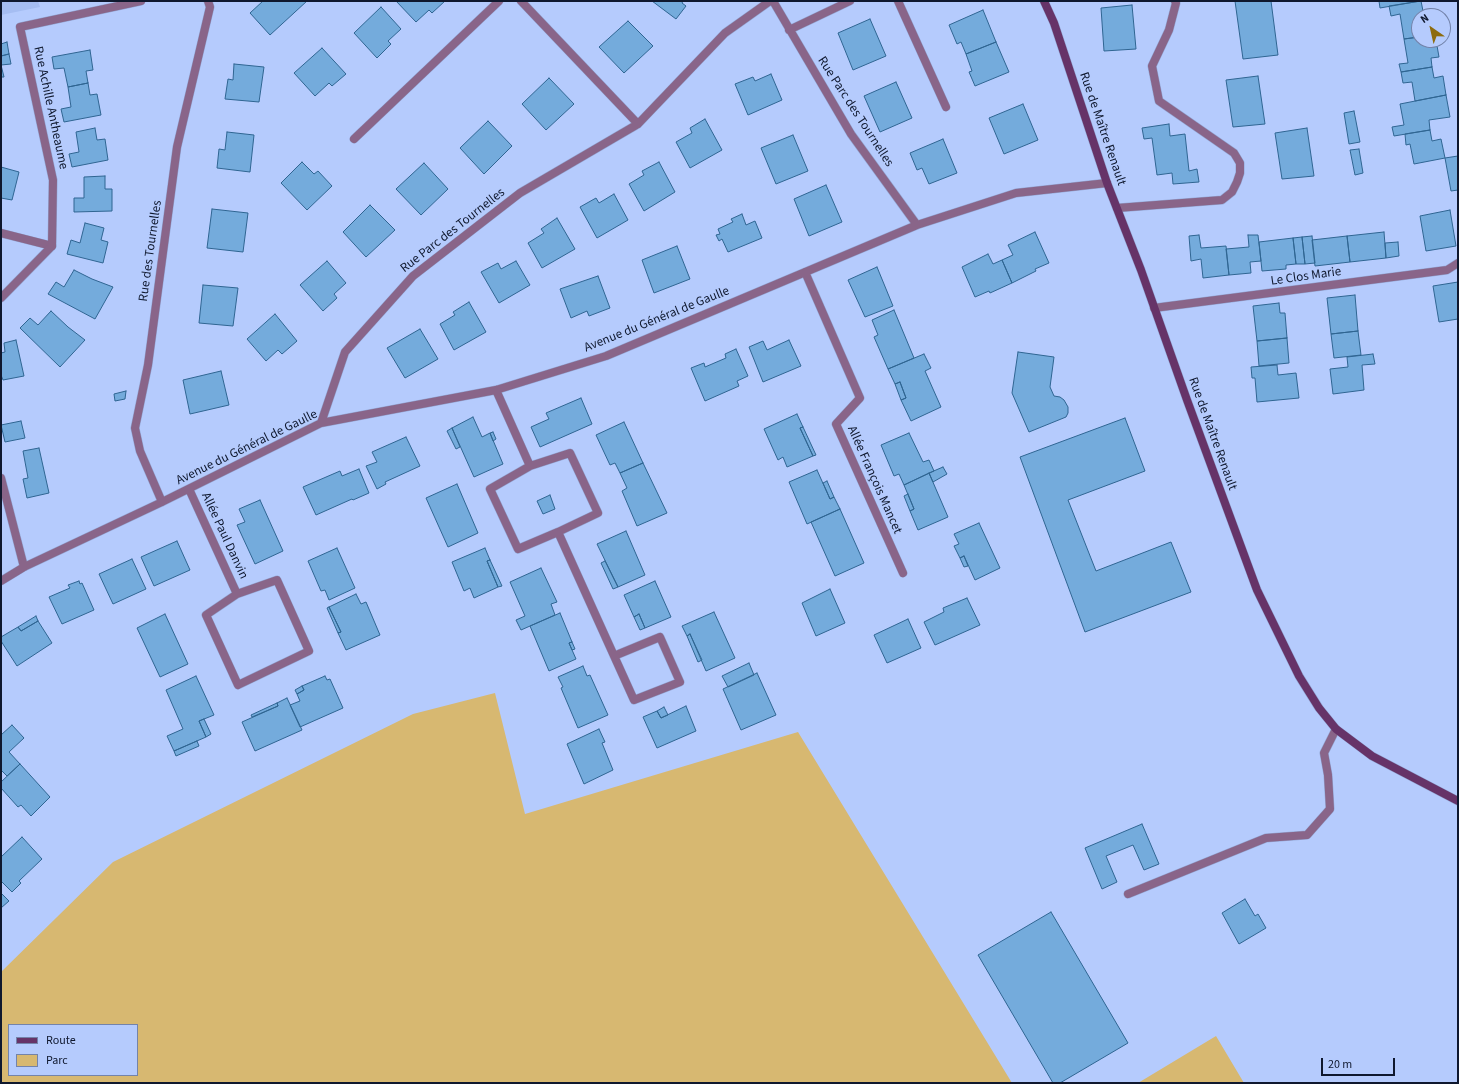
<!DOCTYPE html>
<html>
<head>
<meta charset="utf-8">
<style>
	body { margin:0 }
	#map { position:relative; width:1459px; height:1084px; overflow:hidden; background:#b5cbfd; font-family:"Source Sans 3",sans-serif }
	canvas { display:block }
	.frame { position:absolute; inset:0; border:2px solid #0f182e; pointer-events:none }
	.legend { position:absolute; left:8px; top:1024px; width:130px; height:52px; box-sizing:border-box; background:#b5cbfd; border:1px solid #7383aa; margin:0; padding:5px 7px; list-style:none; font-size:12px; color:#0f182e }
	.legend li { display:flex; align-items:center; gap:8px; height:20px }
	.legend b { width:20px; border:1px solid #7383aa }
	.north { position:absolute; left:1411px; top:8px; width:40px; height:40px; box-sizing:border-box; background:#b5cbfd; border:1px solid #7383aa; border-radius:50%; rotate:326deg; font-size:11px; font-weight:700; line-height:16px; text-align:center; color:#0f182e }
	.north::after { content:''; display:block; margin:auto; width:14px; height:18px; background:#8d6c0e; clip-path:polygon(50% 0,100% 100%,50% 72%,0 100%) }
	.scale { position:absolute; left:1321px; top:1058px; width:74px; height:18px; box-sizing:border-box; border:2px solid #0f182e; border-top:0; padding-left:5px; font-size:12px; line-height:14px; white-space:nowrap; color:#0f182e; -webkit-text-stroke:3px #b5cbfd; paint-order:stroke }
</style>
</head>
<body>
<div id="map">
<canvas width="1459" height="1084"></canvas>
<div class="frame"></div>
<ul class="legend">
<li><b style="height:5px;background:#663368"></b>Route</li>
<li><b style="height:11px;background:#d7b871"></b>Parc</li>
</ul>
<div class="north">N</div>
<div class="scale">20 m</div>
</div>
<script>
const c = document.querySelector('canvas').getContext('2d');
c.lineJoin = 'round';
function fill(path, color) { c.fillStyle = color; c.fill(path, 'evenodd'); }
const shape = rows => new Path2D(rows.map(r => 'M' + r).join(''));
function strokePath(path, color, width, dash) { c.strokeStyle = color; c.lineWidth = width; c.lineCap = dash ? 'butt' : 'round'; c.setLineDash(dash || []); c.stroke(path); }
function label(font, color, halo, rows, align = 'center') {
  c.font = font + ' "Source Sans 3",sans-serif'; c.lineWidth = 3; c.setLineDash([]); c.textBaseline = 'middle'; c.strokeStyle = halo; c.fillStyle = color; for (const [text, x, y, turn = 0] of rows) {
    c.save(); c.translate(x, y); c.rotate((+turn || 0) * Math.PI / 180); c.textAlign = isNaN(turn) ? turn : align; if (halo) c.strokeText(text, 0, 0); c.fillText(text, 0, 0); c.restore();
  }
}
fill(shape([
	[1,1,38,1,40,7,1,15]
]), '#a5bdf2');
fill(shape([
	[495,693,525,814,798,732,1012,1083,1,1083,1,972,113,862,413,714],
	[9,1025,137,1025,137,1075,9,1075],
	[1216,1036,1244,1083,1138,1083]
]), '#d7b871');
const building = shape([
	[263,1,307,1,270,35,250,13,263,1],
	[396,1,445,1,432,13,429,10,416,22,396,1],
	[652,1,683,1,682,3,686,6,676,19,652,1],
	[1235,1,1271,1,1278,55,1243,59,1235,1],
	[1379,1,1420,1,1380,8,1379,1],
	[1421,1,1423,11,1430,9,1432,16,1419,16,1419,37,1404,39,1400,14,1391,16,1389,6,1421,1],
	[1132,5,1136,49,1104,51,1101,8,1132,5],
	[381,7,401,29,388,41,391,44,377,58,354,33,381,7],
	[983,10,996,42,966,54,961,42,957,44,949,25,983,10],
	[870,19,886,56,853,70,838,33,870,19],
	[628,21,653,46,624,73,599,47,628,21],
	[1419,37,1419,40,1436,40,1439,57,1431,58,1432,67,1401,72,1399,64,1408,63,1404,39,1419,37],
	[7,42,9,54,1,56,1,44,7,42],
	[996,42,1009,72,975,86,969,72,972,71,966,54,996,42],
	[322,48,346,74,332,86,329,83,315,96,294,73,322,48],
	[90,50,93,70,86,71,88,83,68,87,64,68,54,69,52,57,90,50],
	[9,54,11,64,1,65,4,77,1,77,1,56,9,54],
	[234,64,264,67,259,102,225,99,228,79,233,80,234,64],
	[1432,67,1434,78,1443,76,1446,95,1415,101,1412,82,1403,83,1401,72,1432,67],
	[771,74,782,100,748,115,735,84,753,77,755,81,771,74],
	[1258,76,1265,124,1233,127,1226,80,1258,76],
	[549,78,574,104,546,130,522,104,549,78],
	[896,82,912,118,880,132,864,96,896,82],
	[88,83,90,95,97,94,101,115,64,122,61,109,71,107,68,87,88,83],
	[1446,95,1450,117,1429,120,1430,130,1394,136,1392,127,1404,125,1400,104,1446,95],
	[1023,104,1038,140,1004,154,989,118,1023,104],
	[1354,111,1360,142,1349,144,1344,113,1354,111],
	[705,119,722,150,690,168,676,142,692,133,690,128,705,119],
	[488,121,512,146,484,174,460,148,488,121],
	[1169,124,1170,136,1185,134,1189,171,1197,169,1199,182,1173,184,1172,173,1157,175,1152,138,1144,139,1142,128,1169,124],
	[95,128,97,140,105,139,108,160,72,167,69,154,79,152,76,132,95,128],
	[1307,128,1314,176,1282,179,1275,133,1307,128],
	[1430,130,1432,141,1441,139,1445,158,1414,164,1410,144,1406,145,1405,134,1430,130],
	[227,132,254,135,250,172,217,168,219,149,225,150,227,132],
	[793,135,808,171,776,184,761,148,793,135],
	[943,139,957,173,929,184,922,168,917,170,910,153,943,139],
	[1359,149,1363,173,1355,175,1350,150,1359,149],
	[1458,156,1458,190,1451,191,1445,158,1458,156],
	[302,162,314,174,318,171,332,186,307,210,281,183,302,162],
	[659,162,675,192,644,211,629,184,644,175,642,171,659,162],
	[424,163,448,189,421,215,396,189,424,163],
	[1,167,19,172,12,200,1,198,1,167],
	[105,176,105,189,112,189,112,211,74,212,74,198,84,198,84,177,105,176],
	[826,185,842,222,809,236,794,199,826,185],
	[614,194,628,220,597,238,580,207,596,198,599,203,614,194],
	[370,205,395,230,366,257,343,232,370,205],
	[212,209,248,213,243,252,207,248,212,209],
	[1450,210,1456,246,1426,251,1420,216,1450,210],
	[742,214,746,225,755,221,762,238,728,252,722,239,719,241,716,235,720,234,718,229,733,222,731,219,742,214],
	[557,218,575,249,542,268,528,243,544,233,541,229,557,218],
	[85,223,104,228,101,240,108,242,103,263,67,254,71,240,80,243,85,223],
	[1035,232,1049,263,1035,269,1036,271,1012,283,1002,260,1013,255,1008,245,1035,232],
	[1384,232,1386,258,1350,262,1347,236,1384,232],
	[1199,235,1201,248,1226,246,1229,275,1203,278,1201,259,1191,261,1189,236,1199,235],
	[1248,235,1258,235,1261,261,1250,262,1251,273,1229,275,1226,249,1249,247,1248,235],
	[1312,236,1315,263,1305,264,1302,237,1312,236],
	[1347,236,1350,262,1315,266,1312,240,1347,236],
	[1302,237,1305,264,1296,264,1293,238,1302,237],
	[1293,238,1296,264,1286,265,1286,269,1262,271,1259,242,1293,238],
	[1398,242,1399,256,1386,258,1385,243,1398,242],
	[677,246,690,279,654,293,642,260,677,246],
	[988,254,993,264,1002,260,1012,283,990,293,989,291,975,297,962,267,988,254],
	[327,261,346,283,334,294,337,298,323,311,300,285,327,261],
	[516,261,530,285,499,303,481,272,498,263,501,269,516,261],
	[877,267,893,306,865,317,848,280,877,267],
	[74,270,92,279,113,287,95,319,48,294,56,282,64,287,74,270],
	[598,276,610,308,589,316,587,311,571,318,560,289,598,276],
	[1458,282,1458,319,1439,322,1433,286,1458,282],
	[203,285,238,288,233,326,199,323,203,285],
	[1355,295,1358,331,1331,334,1327,298,1355,295],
	[469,302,486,332,454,350,440,324,455,315,453,312,469,302],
	[1279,303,1280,313,1285,313,1287,338,1257,341,1253,306,1279,303],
	[894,310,914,358,888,369,874,337,878,335,872,320,894,310],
	[51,311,68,327,85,340,60,367,20,328,30,318,38,325,51,311],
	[275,314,297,341,282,354,278,350,266,361,247,339,275,314],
	[420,329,438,359,405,378,387,348,420,329],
	[1358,331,1361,355,1334,358,1331,334,1358,331],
	[1287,338,1289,363,1259,366,1257,341,1287,338],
	[16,340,24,376,3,380,1,375,1,353,5,352,4,343,16,340],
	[789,340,801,366,763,382,749,347,763,341,767,350,789,340],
	[736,349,748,376,737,381,739,386,705,401,691,368,704,363,705,367,726,358,725,354,736,349],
	[1018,352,1054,357,1050,387,1054,396,1060,397,1064,400,1068,407,1068,413,1066,417,1029,432,1012,393,1018,352],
	[924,354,931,368,925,371,941,407,911,421,901,400,906,398,900,382,895,384,888,369,924,354],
	[1373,354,1375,364,1362,365,1364,390,1333,394,1330,369,1348,367,1347,357,1373,354],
	[1277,365,1278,375,1296,373,1299,398,1257,402,1255,378,1252,378,1251,367,1277,365],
	[221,371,229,405,190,414,183,380,221,371],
	[900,382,906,398,901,400,895,384,900,382],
	[126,391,125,399,115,401,114,394,126,391],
	[581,398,592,424,540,447,531,427,549,419,546,413,581,398],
	[797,414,803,427,800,428,813,456,787,467,783,457,778,460,764,429,797,414],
	[473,417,482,437,490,433,503,464,474,477,452,428,473,417],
	[1125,418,1145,471,1068,500,1096,571,1171,542,1191,592,1085,632,1020,457,1125,418],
	[21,421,25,438,5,442,1,425,21,421],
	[624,422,643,463,620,473,615,463,610,465,596,435,624,422],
	[803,427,816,455,813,456,800,428,803,427],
	[452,428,460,447,456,449,447,431,452,428],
	[493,432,496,439,493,441,490,433,493,432],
	[909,433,923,462,929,460,934,471,904,485,899,474,894,476,881,445,909,433],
	[406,437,420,466,385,482,386,484,377,489,366,466,377,462,372,452,406,437],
	[39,448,49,493,27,498,23,479,28,478,23,451,39,448],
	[643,463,667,513,637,526,622,491,627,488,620,473,643,463],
	[943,467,947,474,933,482,929,473,943,467],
	[359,469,369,493,353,500,352,499,316,515,303,487,340,471,342,476,359,469],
	[817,470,830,499,834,497,840,509,807,524,789,482,817,470],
	[929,473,948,517,918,530,910,511,914,509,904,485,929,473],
	[827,481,834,497,830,499,823,483,827,481],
	[457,484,478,533,448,547,426,498,457,484],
	[908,494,914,509,910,511,904,496,908,494],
	[550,495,555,509,543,514,537,501,550,495],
	[260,500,283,551,255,564,237,525,245,522,239,509,260,500],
	[840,509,864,563,835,576,811,522,840,509],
	[979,523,1000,568,975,580,964,556,960,558,954,546,959,544,954,534,979,523],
	[626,531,645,575,618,587,597,544,626,531],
	[177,541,190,570,154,586,141,557,177,541],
	[337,548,355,588,329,600,325,590,321,591,308,561,337,548],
	[485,548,490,560,487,561,498,587,474,598,470,588,464,591,452,562,485,548],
	[964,556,968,566,964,567,960,558,964,556],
	[132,559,146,589,113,604,99,574,132,559],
	[490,560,502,586,498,587,487,561,490,560],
	[605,561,618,587,613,589,601,563,605,561],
	[541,568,557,602,551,604,555,615,521,630,516,620,525,616,510,582,541,568],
	[79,581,80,584,82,583,94,610,62,624,49,597,70,588,68,585,79,581],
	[655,581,671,617,645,628,639,614,634,617,624,595,655,581],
	[830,589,845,623,816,636,802,603,830,589],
	[356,594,361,604,366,602,380,635,346,650,338,633,341,632,329,607,356,594],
	[967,598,980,625,935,645,924,622,944,612,943,608,967,598],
	[329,607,341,632,338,633,327,608,329,607],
	[714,612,735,658,706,671,690,634,687,636,682,626,714,612],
	[560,613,572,642,569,643,576,659,549,671,530,626,560,613],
	[165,614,188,664,160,677,137,628,165,614],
	[639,614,645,628,640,630,634,617,639,614],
	[36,616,38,621,21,631,18,627,36,616],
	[908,619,921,648,887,663,874,635,908,619],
	[38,621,52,643,17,666,1,641,1,637,18,627,21,631,38,621],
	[690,634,702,660,698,662,687,636,690,634],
	[572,642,575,649,572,650,569,643,572,642],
	[749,663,754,675,728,687,722,676,749,663],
	[583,666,587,676,590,675,608,715,578,728,561,688,563,687,558,677,583,666],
	[757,673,776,715,741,730,723,689,757,673],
	[196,676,214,715,199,721,206,737,174,751,167,736,183,729,166,690,196,676],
	[325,676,327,680,330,679,343,708,300,727,290,705,300,701,297,694,304,690,302,686,325,676],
	[302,686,304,690,297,694,295,690,302,686],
	[287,698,302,730,255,751,242,722,278,706,277,703,287,698],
	[277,703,278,706,252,717,251,715,277,703],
	[686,706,696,731,657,748,643,717,657,711,661,718,686,706],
	[664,707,668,715,661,718,657,711,664,707],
	[204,719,211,734,206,737,199,721,204,719],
	[12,725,24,738,9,752,20,764,7,776,1,770,1,735,12,725],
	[599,729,605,742,602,743,613,770,584,784,567,744,599,729],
	[197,741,199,746,176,756,174,751,197,741],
	[20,764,50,797,31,816,21,805,18,807,1,788,1,782,20,764],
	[1142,824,1159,864,1144,870,1133,845,1106,856,1117,882,1102,889,1085,848,1142,824],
	[22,837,42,859,19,881,21,883,12,892,1,881,1,857,22,837],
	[1,893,9,901,1,908,1,893],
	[1245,899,1255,916,1258,914,1266,928,1239,944,1222,913,1245,899],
	[1051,912,1128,1043,1060,1083,1053,1083,978,955,1051,912]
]);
fill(building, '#74abdc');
strokePath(building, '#2f6592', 1);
const lane = shape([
	[1,233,52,246],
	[1128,894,1266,838,1307,835,1330,809,1328,775,1324,753,1336,729]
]);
const street = shape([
	[521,1,638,124],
	[773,1,851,134,917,225],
	[898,1,946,107],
	[789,30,850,1],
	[354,139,499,1],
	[1117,208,1222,200,1232,192,1237,182,1240,173,1240,163,1234,153,1159,101,1152,66,1169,30,1176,3,1175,1],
	[805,272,860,398,836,424,903,573],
	[1,298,52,246,53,180,20,27,141,1],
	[1154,308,1447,270,1458,263],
	[496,390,530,466,490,489,518,549,558,532,634,700,680,682,660,637,614,656],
	[321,423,345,352,413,276,520,193,638,124,725,33,770,1],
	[530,466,570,453,598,513,558,532],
	[1,478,24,567],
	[189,489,237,594,206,615,238,685,309,651,277,580,237,594],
	[162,502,140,451,135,428,148,365,177,147,210,7,208,1],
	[1,581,24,567,162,502,321,423,496,390,606,356,917,225,1016,193,1107,183]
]);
const secondary = shape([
	[1044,1,1054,23,1107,183,1141,270,1187,400,1257,590,1299,676,1319,708,1336,729,1372,756,1458,801]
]);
strokePath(lane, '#94a7d4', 9);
strokePath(street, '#94a7d4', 9);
strokePath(secondary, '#94a7d4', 9);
strokePath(lane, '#896589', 8);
strokePath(street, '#896589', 8);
strokePath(secondary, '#663368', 8);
label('13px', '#0f182e', '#b5cbfd', [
	["Rue Achille Antheaume",50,108,78],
	["Rue Parc des Tournelles",855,112,57],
	["Rue de Maître Renault",1102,129,71],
	["Rue Parc des Tournelles",453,231,-38],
	["Rue des Tournelles",151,251,-82],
	["Le Clos Marie",1306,277,-8],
	["Avenue du Général de Gaulle",657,320,-22],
	["Rue de Maître Renault",1212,434,70],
	["Avenue du Général de Gaulle",247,448,-26],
	["Allée François Mancet",874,480,66],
	["Allée Paul Danvin",224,536,65]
]);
</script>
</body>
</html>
